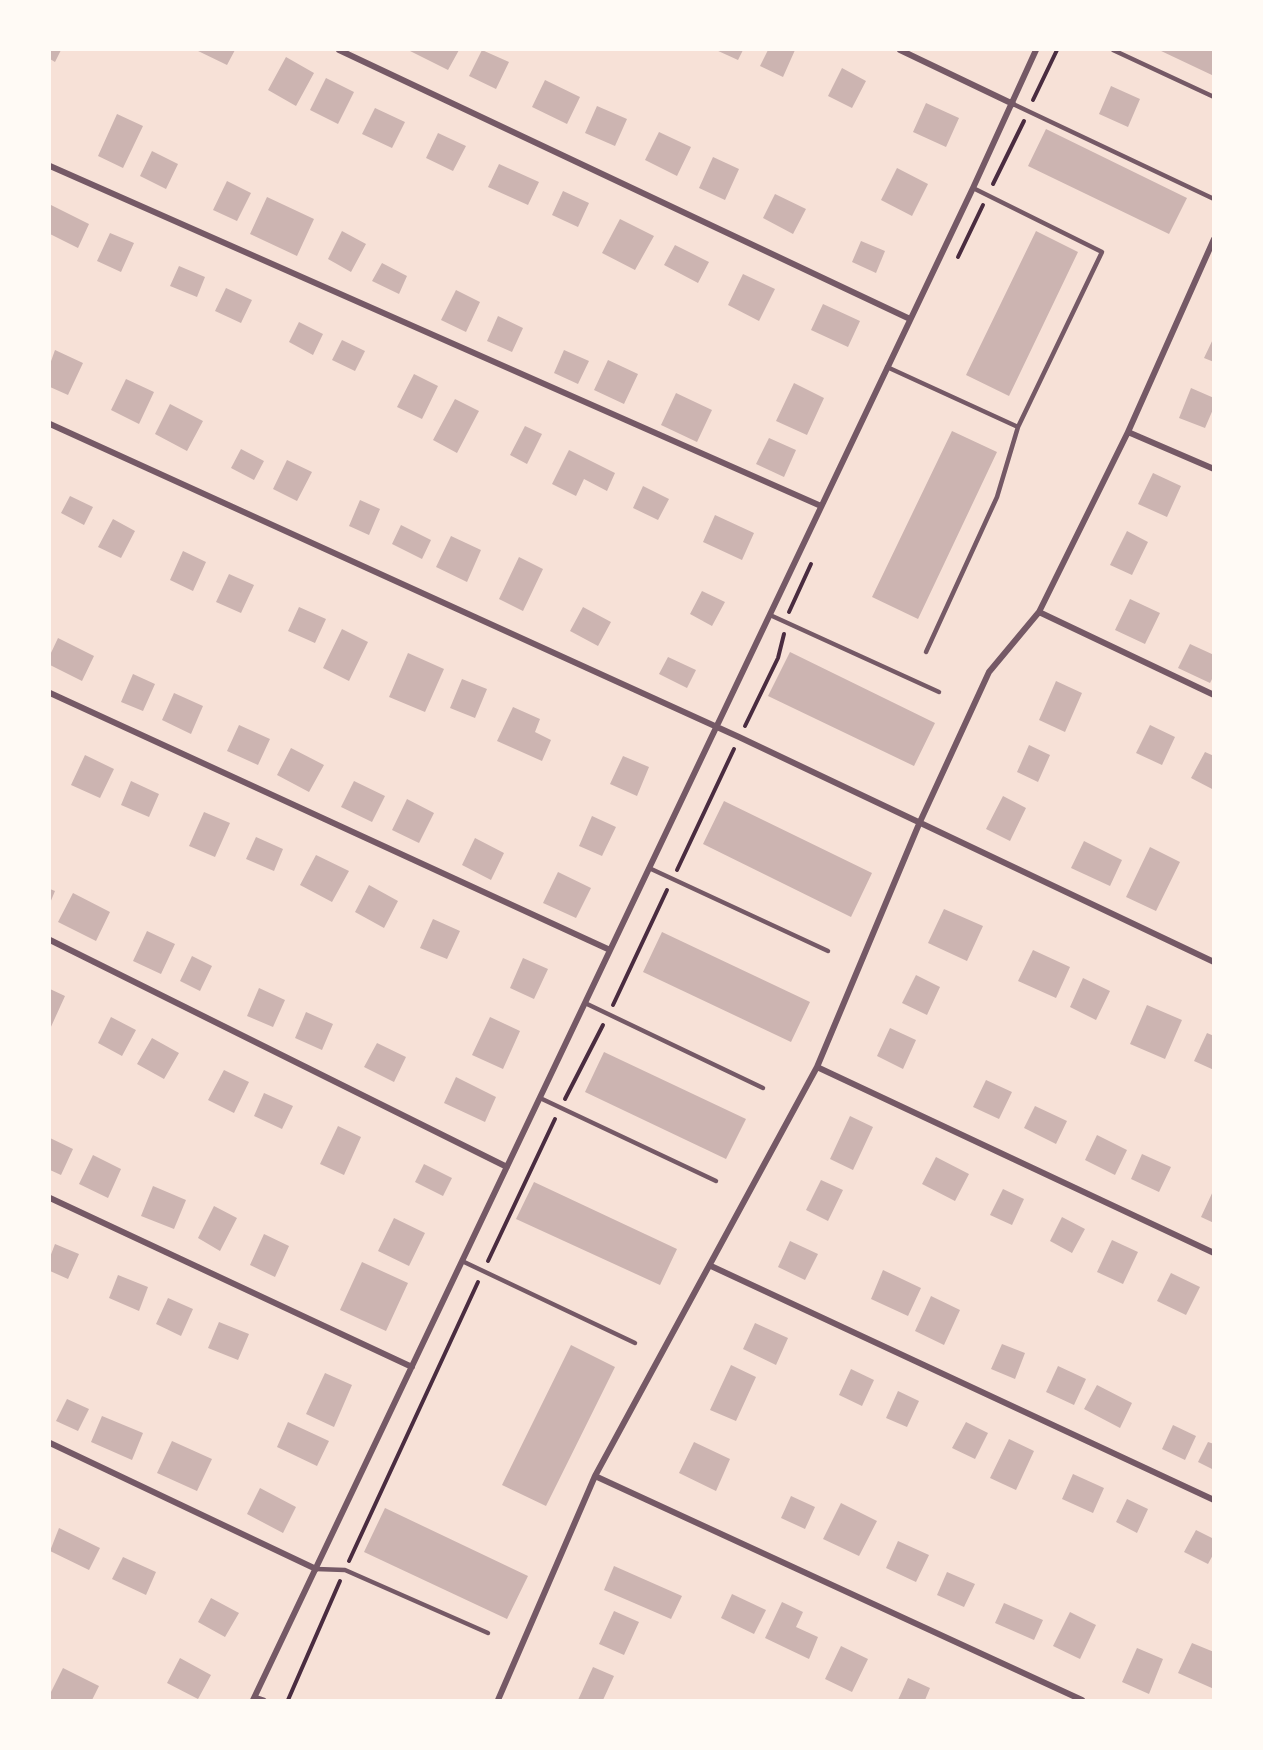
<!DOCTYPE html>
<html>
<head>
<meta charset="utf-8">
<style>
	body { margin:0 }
	#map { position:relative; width:1263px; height:1750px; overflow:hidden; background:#f7e1d7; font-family:Lato,sans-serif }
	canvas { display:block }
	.frame { position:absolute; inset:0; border:51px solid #fffaf5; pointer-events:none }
</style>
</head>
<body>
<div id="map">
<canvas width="1263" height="1750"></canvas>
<div class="frame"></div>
</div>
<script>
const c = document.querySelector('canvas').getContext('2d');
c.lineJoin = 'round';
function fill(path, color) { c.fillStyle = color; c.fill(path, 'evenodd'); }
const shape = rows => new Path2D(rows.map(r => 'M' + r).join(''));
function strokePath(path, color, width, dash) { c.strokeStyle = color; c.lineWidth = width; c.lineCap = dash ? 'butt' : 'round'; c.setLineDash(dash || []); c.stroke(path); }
fill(shape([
	[50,50,61,50,55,62,50,59],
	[196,50,235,50,227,65],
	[408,50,459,50,448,70],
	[482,50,509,62,496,89,469,76],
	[716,50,743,50,738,60],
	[768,50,795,50,783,77,760,66],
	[1159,50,1214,50,1214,76],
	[286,57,314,73,296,106,268,90],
	[842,68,866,81,852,108,828,96],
	[326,78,354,92,338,124,310,110],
	[545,80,580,97,567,124,532,107],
	[1111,86,1140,99,1128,127,1099,114],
	[926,103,959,118,946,147,913,132],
	[597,106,627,119,615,146,585,133],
	[375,108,405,122,392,148,362,134],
	[117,114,143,126,123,168,98,156],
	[1046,129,1187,198,1169,234,1028,166],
	[659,132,691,147,677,176,645,160],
	[438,133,466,146,453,171,426,158],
	[152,151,178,164,166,189,140,176],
	[713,157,739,169,725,200,699,188],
	[499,164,539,182,528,205,488,187],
	[897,168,928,184,912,216,881,200],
	[227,181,251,193,237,221,213,210],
	[563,191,589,203,578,227,552,215],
	[775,194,806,209,793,234,763,218],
	[267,197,314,219,297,256,250,234],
	[51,205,89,224,78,248,50,234],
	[620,219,654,236,635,270,602,253],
	[342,231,366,244,351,272,328,259],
	[1036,231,1078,252,1009,396,966,375],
	[110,233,134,243,121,272,97,261],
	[861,241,885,251,876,273,852,262],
	[675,245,709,262,698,283,664,265],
	[382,263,407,276,399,294,372,281],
	[179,266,205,277,197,297,170,286],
	[743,274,775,289,759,321,728,305],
	[226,288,252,300,241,323,215,311],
	[456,290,480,302,466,332,441,320],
	[823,304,860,321,848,347,811,330],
	[498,316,523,328,512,352,487,341],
	[299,322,323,334,313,355,289,342],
	[1214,337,1214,362,1204,358],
	[342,340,365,351,355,371,332,360],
	[55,350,83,363,68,395,50,387,50,364],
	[564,350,589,361,578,384,554,373],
	[608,360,638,374,624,404,594,390],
	[414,374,438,386,422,419,397,407],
	[126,379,154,392,139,424,111,410],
	[794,383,824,398,807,435,776,421],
	[1191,388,1214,398,1214,407,1205,428,1179,418],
	[676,393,712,410,697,442,661,425],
	[455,399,479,411,457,453,433,440],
	[170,404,203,421,187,451,155,434],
	[525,426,542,434,527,464,510,455],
	[952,431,997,452,918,619,872,597],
	[769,438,796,450,784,477,756,464],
	[241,449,264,461,254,480,231,468],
	[569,450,615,473,607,491,584,479,576,496,552,484],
	[287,460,312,472,297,501,273,489],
	[1153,473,1181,486,1167,517,1138,504],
	[643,486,669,499,658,520,633,508],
	[70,496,93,507,84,525,61,513],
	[360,500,380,509,369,535,349,526],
	[715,515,754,533,742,560,703,542],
	[113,519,135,531,121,558,98,547],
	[401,525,431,540,422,559,392,544],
	[1127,531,1148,542,1132,575,1110,565],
	[451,536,481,550,467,582,436,567],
	[183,551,206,562,193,591,170,580],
	[519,557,543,569,523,611,499,599],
	[229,574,254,585,241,613,216,602],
	[702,591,725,602,712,626,690,614],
	[1130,599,1160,613,1145,644,1115,630],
	[299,607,326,619,315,643,288,631],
	[583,607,611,622,598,646,570,631],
	[342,629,368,642,349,681,323,668],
	[58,638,94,656,82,681,50,665,50,655],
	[1190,644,1214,655,1214,675,1210,683,1178,668],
	[790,652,935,723,914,766,768,696],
	[408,653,444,669,425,712,389,697],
	[668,657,696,670,687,688,659,674],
	[133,674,155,684,143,711,121,702],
	[462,679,487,689,475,718,450,708],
	[1056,681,1082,693,1065,732,1039,720],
	[174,693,203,706,191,734,162,720],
	[513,707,540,719,535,732,551,740,542,761,497,741],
	[239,725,270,739,258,765,227,751],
	[1150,725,1175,737,1162,765,1136,753],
	[1029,745,1050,755,1038,782,1017,772],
	[291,748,324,765,309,792,277,775],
	[1205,752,1214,756,1214,790,1191,778],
	[85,755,114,769,100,798,71,785],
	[623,756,649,767,637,796,610,784],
	[131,781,159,794,149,817,121,805],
	[354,781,385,796,372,822,341,807],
	[1003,796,1026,808,1010,841,986,829],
	[407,799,434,813,419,843,392,830],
	[724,801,872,873,851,917,703,844],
	[204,812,230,823,215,857,189,846],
	[592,816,616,827,602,856,579,846],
	[256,837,283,849,274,871,246,859],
	[475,838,504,853,491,880,462,865],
	[1084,841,1122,860,1110,886,1071,868],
	[1150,847,1180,862,1156,911,1126,897],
	[316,855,349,871,332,902,300,885],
	[558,872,591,888,576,918,543,903],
	[369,885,398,901,384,928,355,912],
	[50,889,55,891,50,903],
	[73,893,110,912,96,941,58,922],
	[944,909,983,926,967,961,928,943],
	[433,919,460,931,447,959,420,948],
	[147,931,175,944,161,974,133,961],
	[662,932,810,1002,791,1042,643,972],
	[1033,950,1070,967,1056,998,1018,981],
	[192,956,212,966,200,991,180,981],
	[523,958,548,969,534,999,510,988],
	[916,975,940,987,927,1015,902,1003],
	[1083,978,1110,991,1096,1020,1070,1007],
	[259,988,285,1000,273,1027,247,1016],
	[50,989,65,996,50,1029],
	[1147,1005,1182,1020,1165,1059,1130,1044],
	[306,1012,333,1024,322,1050,295,1038],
	[111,1017,136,1030,122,1056,98,1043],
	[490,1017,520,1031,503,1069,472,1055],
	[890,1028,916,1040,903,1069,877,1056],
	[1207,1033,1214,1036,1214,1070,1194,1061],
	[152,1038,179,1053,164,1079,137,1064],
	[377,1043,406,1057,394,1082,364,1067],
	[604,1052,746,1119,726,1159,585,1092],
	[224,1070,249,1082,234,1113,208,1100],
	[456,1077,496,1097,485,1122,444,1103],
	[986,1080,1012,1092,999,1119,973,1107],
	[264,1093,293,1106,282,1129,254,1116],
	[1035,1106,1067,1121,1056,1144,1024,1128],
	[850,1116,873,1127,853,1170,830,1159],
	[338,1126,361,1137,344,1175,320,1164],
	[1097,1135,1127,1150,1115,1175,1085,1160],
	[50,1138,73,1149,61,1175,50,1170],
	[1142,1154,1171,1167,1159,1192,1131,1179],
	[93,1155,121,1169,108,1198,79,1184],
	[936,1157,969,1174,955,1201,922,1184],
	[424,1164,452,1178,443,1196,415,1182],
	[821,1180,843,1190,828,1221,806,1210],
	[534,1182,677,1249,660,1285,516,1219],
	[153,1186,186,1200,174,1229,141,1216],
	[1003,1189,1024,1199,1012,1225,990,1215],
	[1214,1189,1214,1223,1201,1217],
	[214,1206,237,1218,220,1251,198,1238],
	[1062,1217,1085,1229,1072,1253,1050,1241],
	[394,1218,425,1233,409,1266,378,1251],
	[264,1234,289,1246,275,1277,250,1265],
	[1112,1240,1138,1252,1123,1284,1097,1272],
	[790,1241,818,1254,805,1280,778,1267],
	[55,1244,79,1254,68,1279,50,1271,50,1257],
	[362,1262,408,1283,386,1331,340,1310],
	[883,1270,921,1288,908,1316,871,1299],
	[1171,1273,1200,1287,1186,1315,1157,1301],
	[118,1275,148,1287,139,1311,109,1298],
	[931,1296,960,1310,944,1345,915,1331],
	[168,1298,193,1309,181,1336,156,1324],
	[219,1322,249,1334,238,1360,208,1348],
	[755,1323,788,1338,776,1365,743,1349],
	[1002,1344,1025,1353,1015,1379,991,1369],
	[571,1345,615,1367,546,1506,502,1485],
	[731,1365,756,1377,736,1421,710,1410],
	[1058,1366,1086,1379,1074,1405,1046,1392],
	[851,1369,874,1380,862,1406,839,1395],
	[325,1373,352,1385,334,1427,306,1414],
	[1097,1385,1132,1403,1120,1428,1084,1409],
	[898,1391,919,1401,907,1427,886,1418],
	[67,1399,89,1409,78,1431,56,1421],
	[102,1416,143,1433,132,1460,91,1442],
	[288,1422,329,1441,317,1466,277,1447],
	[966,1422,988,1433,975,1459,952,1448],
	[1173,1425,1196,1436,1185,1460,1162,1449],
	[1009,1439,1034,1451,1016,1490,990,1478],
	[172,1441,212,1459,197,1491,157,1473],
	[694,1442,730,1459,716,1491,679,1473],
	[1208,1442,1214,1444,1214,1470,1198,1462],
	[1073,1474,1104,1488,1093,1513,1062,1499],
	[260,1488,296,1507,283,1533,247,1514],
	[791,1496,815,1507,805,1529,781,1518],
	[1127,1499,1148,1509,1137,1533,1116,1522],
	[841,1503,877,1521,859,1556,823,1539],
	[385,1508,528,1576,507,1619,364,1552],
	[59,1528,100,1548,89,1570,50,1551],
	[1196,1530,1214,1539,1214,1553,1208,1564,1184,1552],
	[898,1541,929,1555,916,1582,886,1568],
	[123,1557,156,1572,146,1595,112,1579],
	[614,1566,682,1596,671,1619,604,1590],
	[947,1572,975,1584,964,1607,937,1595],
	[732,1594,766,1610,754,1634,721,1618],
	[211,1598,239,1613,225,1637,198,1622],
	[782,1602,803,1612,796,1627,818,1637,809,1659,765,1638],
	[1004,1603,1043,1620,1034,1640,995,1623],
	[614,1611,639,1622,624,1655,599,1644],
	[1070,1612,1096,1625,1080,1659,1053,1646],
	[1192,1643,1214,1652,1214,1689,1178,1673],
	[841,1646,868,1659,852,1692,825,1679],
	[1137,1648,1163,1659,1149,1694,1122,1682],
	[180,1658,211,1675,198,1699,167,1683],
	[593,1667,614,1676,603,1700,578,1700],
	[63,1668,99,1686,92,1700,50,1700,50,1694],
	[908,1678,930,1688,925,1700,898,1700]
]), '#ccb4b1');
strokePath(shape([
	[1033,100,1057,50],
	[993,184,1024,121],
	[958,257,983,205],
	[789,612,811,564],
	[745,726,778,658,784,634],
	[677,870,734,749],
	[613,1005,667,890],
	[565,1099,603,1025],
	[488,1261,555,1119],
	[349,1561,478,1282],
	[288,1700,340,1581]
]), '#4a2c40', 4);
strokePath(shape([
	[1113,50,1214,97],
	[1013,104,1214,199],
	[887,367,1018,427,1102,252,973,188],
	[770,615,939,692],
	[926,652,997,497,1018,427],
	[649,868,828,951],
	[585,1003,763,1088],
	[540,1098,716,1181],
	[462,1261,635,1343],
	[316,1569,345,1570,488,1633],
	[255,1697,264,1700]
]), '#755966', 4.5);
strokePath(shape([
	[339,50,910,319],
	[900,50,1013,104],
	[50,166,821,506],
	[50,424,739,737,1214,962],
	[1128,432,1214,469],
	[1039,612,1214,695],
	[50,693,610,950],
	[50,940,507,1167],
	[817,1067,1214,1253],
	[50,1198,412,1367],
	[711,1266,1214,1500],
	[50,1443,316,1569],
	[595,1476,1082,1700],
	[253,1700,973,188,1036,50],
	[498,1700,595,1476,817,1067,919,824,989,672,1039,612,1128,432,1214,239]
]), '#755966', 6);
</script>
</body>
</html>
